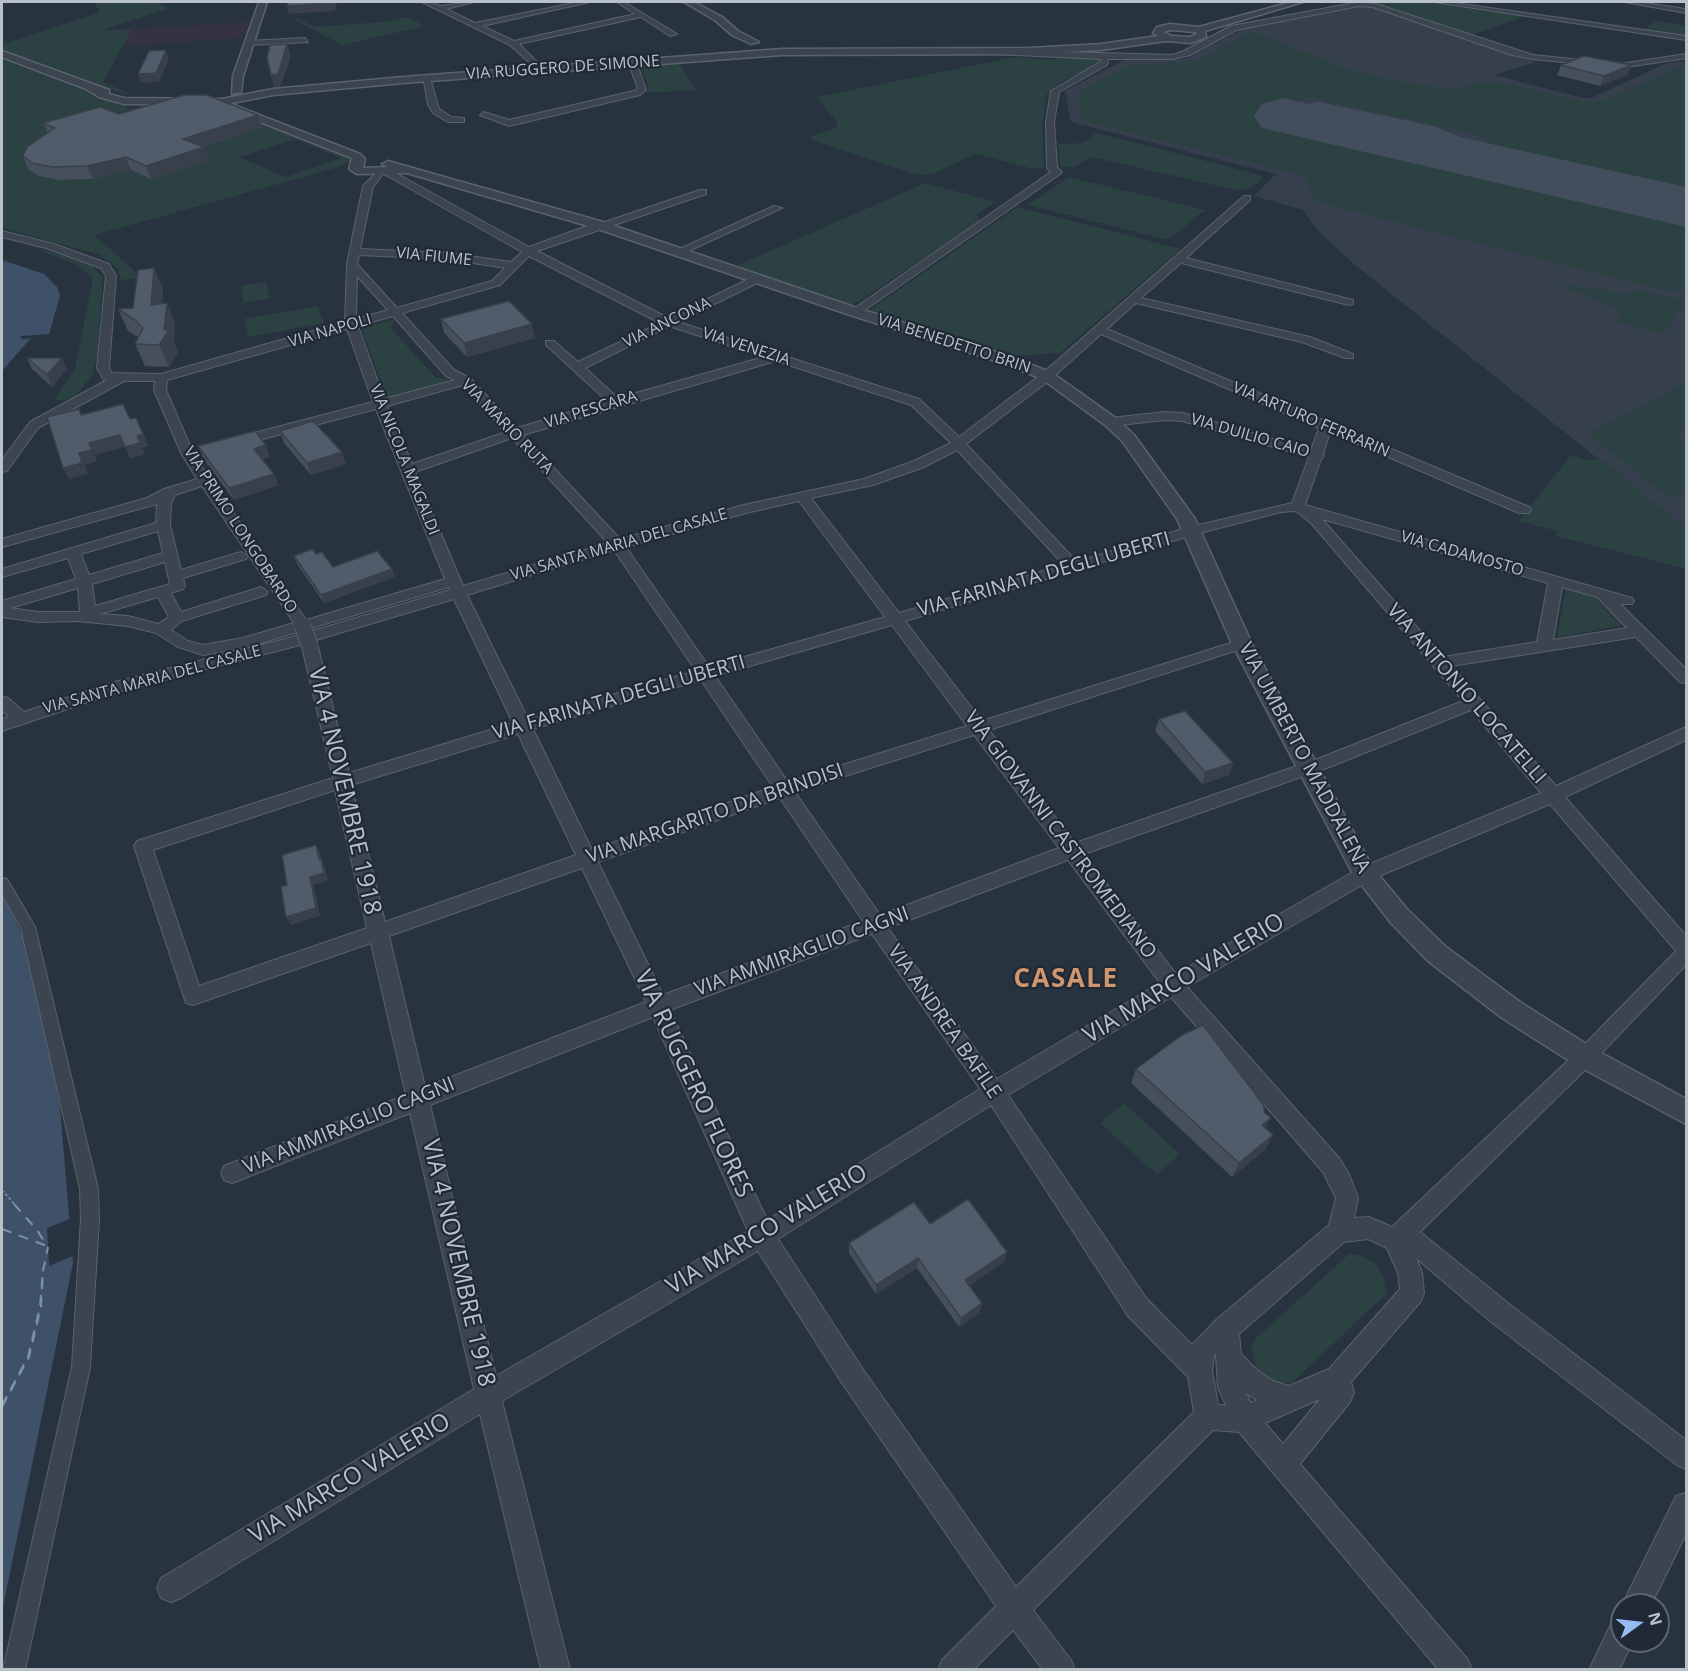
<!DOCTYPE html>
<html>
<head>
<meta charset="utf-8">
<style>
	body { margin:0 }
	#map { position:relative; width:1688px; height:1671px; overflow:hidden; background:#283340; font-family:"Open Sans",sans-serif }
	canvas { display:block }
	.frame { position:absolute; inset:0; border:3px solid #b8c0ca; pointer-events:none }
	.north { position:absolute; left:1610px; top:1593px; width:60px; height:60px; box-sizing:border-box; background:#202935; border:2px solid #5d6571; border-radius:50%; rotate:75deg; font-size:16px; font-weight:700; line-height:24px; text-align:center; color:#b8c0ca }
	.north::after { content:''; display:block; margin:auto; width:21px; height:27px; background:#95bbf2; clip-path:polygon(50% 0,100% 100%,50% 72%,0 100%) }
</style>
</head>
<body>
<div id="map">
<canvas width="1688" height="1671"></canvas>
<div class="frame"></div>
<div class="north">N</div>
</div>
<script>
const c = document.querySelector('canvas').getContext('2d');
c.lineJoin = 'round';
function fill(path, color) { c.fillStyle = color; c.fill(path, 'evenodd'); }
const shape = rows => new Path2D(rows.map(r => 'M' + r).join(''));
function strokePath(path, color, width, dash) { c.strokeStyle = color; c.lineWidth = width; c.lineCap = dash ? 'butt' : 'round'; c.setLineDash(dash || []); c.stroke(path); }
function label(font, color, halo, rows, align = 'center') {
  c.font = font + ' "Open Sans",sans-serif'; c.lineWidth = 4.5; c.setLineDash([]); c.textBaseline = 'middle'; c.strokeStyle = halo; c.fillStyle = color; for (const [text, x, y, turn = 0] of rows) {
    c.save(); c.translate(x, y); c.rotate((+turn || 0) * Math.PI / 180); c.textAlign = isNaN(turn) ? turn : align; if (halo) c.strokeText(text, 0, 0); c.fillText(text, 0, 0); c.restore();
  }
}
fill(shape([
	[249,22,243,38,122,46,132,29]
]), '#353341');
fill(shape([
	[1365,5,1537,62,1494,75,1583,98,1591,98,1665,64,1677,61,1686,63,1686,529,1354,264,1318,231,1303,210,1254,196,1276,174,1071,122,1065,91,1126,59,1186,59,1244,28]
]), '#36404d');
fill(shape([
	[98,2,160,2,159,4,170,8,103,30,132,29,103,82,135,96,116,92,2,49,4,44,98,13,100,8,95,8],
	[1371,2,1422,2,1526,16,1469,36,1368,3],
	[408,17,425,26,342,45,292,18,297,18,315,27,382,22],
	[1655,21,1686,26,1686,36,1644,30],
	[1251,31,1342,67,1396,81,1451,89,1486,82,1498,82,1581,101,1604,101,1678,67,1686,67,1686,190,1514,155,1472,133,1307,97,1293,106,1287,105,1259,122,1686,222,1686,290,1663,290,1314,201,1306,176,1089,122,1082,118,1078,94,1084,89,1131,65,1197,61],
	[1015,57,1053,60,1065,57,1098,58,1101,60,1101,63,1059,83,1046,95,1042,126,1044,168,1030,168,975,154,933,174,918,175,811,140,810,137,818,134,836,128,837,122,816,97],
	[2,58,136,111,218,106,353,159,339,167,95,235,139,275,137,279,121,280,118,269,100,255,2,228],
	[250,121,264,126,199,148,208,160,192,165,167,155,152,179,131,170,93,179,59,180,38,176,29,168],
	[295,139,341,158,285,177,239,157],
	[680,63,696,91,646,92,649,87,639,66],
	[1096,133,1257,174,1263,178,1251,188,1236,190,1091,157,1074,167,1060,167,1058,144,1083,143],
	[1069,177,1205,210,1168,240,1028,205],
	[925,183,996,202,977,214,980,222,851,306,736,266],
	[1018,207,1181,249,1060,353,1016,356,868,311],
	[42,249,89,263,103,277,97,358,92,376,74,397,65,400,54,400,75,369,93,278,75,264,38,250],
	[266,282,270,298,244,303,241,286],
	[1560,285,1606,289,1608,293,1630,295,1629,291,1650,292,1686,301,1663,334,1618,322,1620,314,1616,309],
	[318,306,324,323,248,337,244,319],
	[394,319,391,328,435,377,448,380,447,382,387,398,361,328],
	[1685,383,1686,422,1678,433,1680,440,1686,448,1686,490,1670,498,1590,436,1592,432],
	[1571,455,1589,461,1600,458,1686,529,1686,569,1556,536,1557,531,1519,521],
	[1566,588,1594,597,1621,625,1557,638],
	[1124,1103,1180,1154,1157,1175,1100,1123],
	[1349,1254,1363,1256,1375,1263,1383,1276,1387,1293,1293,1382,1279,1383,1264,1376,1255,1364,1251,1348,1254,1340]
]), '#2b4142');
fill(shape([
	[2,260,44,274,57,287,60,296,49,334,21,336,21,339,38,338,30,339,2,371],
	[2,897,9,907,26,943,36,981,60,1107,73,1263,2,1612]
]), '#3f5168');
fill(shape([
	[70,1219,73,1256,49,1266,47,1228]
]), '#283340');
strokePath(shape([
	[2,1190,15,1205]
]), '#7b91ab', 1.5, [3, 2]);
strokePath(shape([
	[14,1204,37,1230,47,1246],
	[2,1229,47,1246],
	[2,1405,28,1357,40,1307,43,1268],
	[2,1407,29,1357,41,1307,43,1271,48,1247]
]), '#7b91ab', 2, [10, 8]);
fill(shape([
	[1319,102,1437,127,1513,162,1517,167,1513,172,1504,175,1421,137,1319,116,1317,116,1324,123,1320,128,1312,130,1295,124,1287,115,1294,107,1319,102]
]), '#434e5c');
fill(shape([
	[1283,98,1686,187,1686,227,1262,128,1254,116,1262,104,1283,98]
]), '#434e5c');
const pedestrian = shape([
	[2,878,7,879,35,927,98,1189,99,1219,90,1367,25,1670,3,1670,72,1367,81,1219,80,1189,21,928,2,894,2,878]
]);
const minor = shape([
	[422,2,430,2,440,6,474,2,446,9,475,23,579,2,590,2,482,26,514,41,635,14,617,2,624,2,677,34,670,36,641,17,519,44,543,68,543,72,540,72,510,45,422,2],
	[1359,2,1376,4,1533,55,1620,64,1686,54,1686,58,1620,68,1533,59,1512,55,1373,7,1359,6,1236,30,1190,55,1173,59,1108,59,1107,65,1059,92,1054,122,1057,167,1062,172,1060,174,859,314,851,314,849,312,1051,172,1047,168,1046,122,1051,91,1100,62,1101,59,995,54,992,54,992,50,1173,55,1184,51,1231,26,1359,2],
	[1434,2,1448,2,1686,36,1686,40,1434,2],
	[1625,2,1638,2,1686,9,1686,13,1625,2],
	[305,38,308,42,248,45,244,43,248,41,305,38],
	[633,62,637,64,646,90,640,95,509,126,480,115,484,112,509,120,634,91,638,89,629,64,633,62],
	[423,76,430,78,439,109,452,117,464,118,464,122,448,122,433,113,428,105,423,76],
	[381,168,392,171,529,247,595,223,602,223,700,190,706,190,706,194,537,251,668,318,753,277,761,277,761,281,678,322,919,399,959,437,1043,373,1244,196,1250,196,1250,200,1186,258,1353,300,1353,304,1349,305,1181,263,1141,298,1310,337,1353,354,1353,358,1345,358,1302,342,1136,303,1107,329,1529,507,1531,510,1529,513,1519,513,1330,432,1323,454,1324,456,1321,459,1305,505,1632,598,1634,601,1632,604,1620,604,1686,669,1686,683,1680,682,1636,637,1451,666,1556,786,1686,727,1686,740,1565,797,1686,936,1686,965,1592,1063,1420,1232,1508,1303,1686,1440,1686,1469,1677,1465,1490,1321,1416,1258,1422,1272,1424,1293,1421,1301,1351,1382,1354,1393,1350,1402,1300,1464,1468,1660,1472,1670,1439,1670,1239,1432,1213,1430,1033,1610,1071,1660,1075,1670,1043,1670,1013,1630,973,1670,938,1670,942,1660,996,1606,842,1383,758,1251,502,1401,570,1670,541,1670,480,1414,181,1598,171,1602,161,1598,157,1588,161,1578,474,1389,410,1113,232,1183,224,1180,221,1173,224,1166,406,1095,371,943,193,1005,186,1003,134,846,137,841,333,778,302,647,304,644,121,691,2,731,2,719,9,717,2,710,2,697,8,698,24,712,111,683,289,638,450,590,449,587,244,648,203,655,178,647,156,633,128,626,77,621,38,622,2,617,2,601,76,579,68,558,2,577,2,569,156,523,157,504,2,547,2,539,147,498,164,489,197,479,182,455,154,390,155,381,124,381,38,428,7,471,2,472,2,460,30,422,107,380,104,380,97,368,106,276,101,268,46,248,2,237,2,231,54,244,109,264,116,276,109,368,112,373,161,374,345,322,347,264,363,186,381,168],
	[383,174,386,175,522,252,511,262,448,253,360,249,373,187,383,174],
	[359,255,448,259,505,268,492,281,397,308,357,264,359,255],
	[529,256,660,323,578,362,554,341,546,341,546,345,607,401,517,428,470,378,454,370,402,313,500,285,529,256],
	[357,276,388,310,356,319,357,276],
	[393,316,446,376,455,380,384,399,358,326,393,316],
	[669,326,764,357,618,398,585,368,669,326],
	[347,329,373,402,231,439,230,442,236,446,376,409,445,579,306,620,194,455,166,390,167,380,347,329],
	[1101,334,1319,428,1311,450,1183,413,1165,412,1111,418,1105,422,1111,426,1165,420,1182,421,1309,457,1292,503,1186,528,1077,562,966,444,1051,379,1101,334],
	[776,361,911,405,951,443,914,461,864,479,744,505,620,539,523,435,776,361],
	[463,385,506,432,412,464,387,406,463,385],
	[512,438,608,543,463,586,415,472,512,438],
	[957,450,1064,565,899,613,811,498,873,485,924,467,957,450],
	[202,486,294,623,243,638,203,645,188,641,171,630,182,621,266,595,268,592,261,587,181,612,171,593,183,589,185,586,183,578,246,559,248,556,241,552,181,570,170,525,171,504,175,495,202,486],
	[799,501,885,617,709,667,626,547,746,513,799,501],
	[1296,511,1312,524,1463,701,1320,758,1075,843,989,730,1247,647,1250,644,1247,641,1237,641,982,721,905,621,1196,534,1281,512,1296,511],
	[1322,519,1548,583,1537,642,1443,657,1322,519],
	[158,531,163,553,89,575,81,554,158,531],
	[614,550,696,671,528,719,467,595,614,550],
	[165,562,170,584,95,606,92,584,165,562],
	[1562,587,1597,597,1627,628,1553,640,1562,587],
	[78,588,80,612,38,612,10,608,78,588],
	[158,597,169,617,158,624,128,616,100,614,158,597],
	[454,599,513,723,349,773,318,647,315,643,309,642,454,599],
	[892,625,967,726,788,782,715,676,892,625],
	[701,680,773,787,592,850,533,729,701,680],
	[1471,710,1541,793,1358,869,1176,974,1084,854,1332,766,1471,710],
	[518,734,576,855,385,922,351,785,518,734],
	[974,735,1059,848,880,915,795,792,974,735],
	[335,790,367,928,199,986,153,850,335,790],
	[780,798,863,921,663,995,598,862,780,798],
	[1550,804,1676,951,1578,1051,1392,1227,1369,1217,1354,1218,1358,1198,1349,1174,1339,1158,1187,987,1372,879,1550,804],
	[1068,860,1160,983,997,1079,888,928,1068,860],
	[582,868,646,1002,425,1087,389,936,582,868],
	[872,934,980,1089,767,1220,670,1010,872,934],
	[1171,997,1323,1172,1336,1198,1329,1225,1217,1319,1192,1345,1146,1298,1008,1095,1171,997],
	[653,1017,748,1231,496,1376,430,1105,653,1017],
	[991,1105,1128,1316,1188,1377,1194,1412,1016,1587,860,1365,778,1239,991,1105],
	[1368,1239,1387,1248,1398,1273,1400,1289,1329,1369,1289,1386,1273,1381,1257,1370,1241,1354,1239,1334,1344,1242,1368,1239],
	[1216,1354,1218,1388,1226,1405,1218,1405,1212,1371,1214,1356,1216,1354],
	[1246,1393,1257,1400,1258,1400,1251,1403,1246,1393],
	[1320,1399,1283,1444,1265,1423,1320,1399],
	[774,206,782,208,682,254,673,252,774,206],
	[1686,1493,1686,1534,1651,1605,1622,1605,1676,1496,1686,1493],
	[1622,1618,1622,1641,1633,1641,1619,1670,1589,1670,1612,1622,1622,1618]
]);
const tertiary = shape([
	[259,2,267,2,243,76,241,92,232,94,233,76,259,2],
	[684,2,694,2,722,17,738,31,759,42,751,44,732,35,716,21,684,2],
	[1291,2,1303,2,1205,31,1206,37,1191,43,1166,41,1101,50,1029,54,782,55,403,83,273,95,222,105,124,104,99,97,86,89,2,57,2,51,5,52,109,90,109,94,124,98,222,99,273,89,403,77,782,49,1029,48,1101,44,1158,36,1153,33,1157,27,1170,24,1199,27,1291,2],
	[1170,30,1196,32,1197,34,1190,37,1172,36,1163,32,1170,30],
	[231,104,360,154,365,159,363,168,387,167,382,164,388,161,603,222,860,309,1015,358,1052,373,1075,389,1117,419,1134,435,1195,519,1252,644,1373,868,1407,909,1446,947,1520,1002,1594,1049,1686,1099,1686,1124,1576,1065,1502,1018,1428,961,1391,923,1353,874,1232,644,1177,519,1122,441,1105,425,1042,379,1005,364,850,315,595,228,407,173,357,174,349,169,352,158,227,109,227,105,231,104]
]);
strokePath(pedestrian, '#59626d', 2);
strokePath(minor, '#59626d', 2);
strokePath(tertiary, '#59626d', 3);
fill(pedestrian, '#3c4450');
fill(minor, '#3c4450');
fill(tertiary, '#3c4450');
const minorBridge = shape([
	[303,626,310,647]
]);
strokePath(minorBridge, '#59626d', 18, []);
strokePath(minorBridge, '#3c4450', 16);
fill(shape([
	[1561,65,1631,65,1627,75,1600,86,1557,75],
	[119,114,258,115,262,127,203,147,204,147,209,160,151,179,131,170,93,179,59,180,38,176,28,169,23,156,48,133,43,123],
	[154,268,163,289,162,304,167,303,175,324,174,343,178,352,169,367,145,366,135,344,138,337,128,331,118,309,133,308],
	[441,319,535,338,467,357,444,333],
	[27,358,67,369,52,387,32,369],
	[280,431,346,464,311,475,284,443],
	[198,446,270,457,262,459,279,485,234,500,203,458],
	[316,554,333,567,392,569,394,577,324,603,297,564,294,556],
	[1159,719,1233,763,1229,775,1202,784,1155,731],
	[1136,1069,1266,1128,1266,1149,1232,1177,1131,1083],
	[930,1224,1005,1261,969,1286,980,1313,959,1327,917,1268,876,1294,849,1253,849,1243]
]), '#464f5c');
fill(shape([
	[337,2,335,11,289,14,287,6],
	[287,44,291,56,281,86,274,87,271,75],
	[166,50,169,59,159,82,141,83,138,74],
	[1631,65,1627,75,1600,86,1604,76],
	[258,115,262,127,188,151,183,139],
	[204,147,209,160,151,179,146,166],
	[126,157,131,170,93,179,87,166],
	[154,268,163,289,160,326,151,305],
	[167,303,175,324,174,343,178,352,169,367,159,345,164,330],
	[532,324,535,338,467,357,464,343],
	[62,358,67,369,52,387,47,375],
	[136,418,149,446,142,448,137,436],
	[120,435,125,447,95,455,97,461,85,465,88,474,69,479,63,468,89,443],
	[140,443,145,454,130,459,125,447],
	[266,445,270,457,258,460,254,449],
	[342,452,346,464,311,475,307,463],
	[274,474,279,485,234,500,229,488],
	[392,569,394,577,324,603,321,595],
	[1233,763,1229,775,1202,784,1205,772],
	[316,845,320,853,323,867,319,859],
	[321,859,325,867,328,881,314,885,320,916,291,925,286,917],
	[1271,1118,1263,1132,1262,1125],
	[1273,1135,1266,1149,1232,1177,1239,1163],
	[1007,1252,1005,1261,964,1289,965,1280],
	[918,1258,917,1268,876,1294,876,1285],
	[982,1303,980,1313,959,1327,961,1318]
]), '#39404b');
const building = shape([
	[288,2,333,2,333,3,287,6,288,2],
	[287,44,278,74,271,75,267,58,270,45,287,44],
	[166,50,156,73,138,74,149,51,166,50],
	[1584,56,1631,65,1604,76,1561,65,1584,56],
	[184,95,207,95,258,115,183,139,204,147,146,166,126,157,87,166,53,167,32,163,23,156,27,147,55,128,43,123,100,107,119,114,184,95],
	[154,268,151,305,167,303,164,330,169,330,159,345,135,344,143,328,135,320,118,309,133,308,138,270,154,268],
	[509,301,532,324,464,343,441,319,509,301],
	[27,358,62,358,47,375,27,358],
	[123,404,130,419,136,418,143,434,137,436,140,443,125,447,120,435,89,443,92,450,79,453,82,463,63,468,47,417,79,409,81,415,123,404],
	[313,421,342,452,307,463,280,431,313,421],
	[255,431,266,445,254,449,274,474,229,488,198,446,255,431],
	[312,549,316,554,322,552,333,567,377,551,392,569,321,595,294,556,312,549],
	[1185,711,1233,763,1205,772,1159,719,1185,711],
	[316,845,319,859,321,859,324,873,310,877,316,908,286,917,281,887,287,885,282,855,316,845],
	[1203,1025,1263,1104,1265,1113,1271,1118,1262,1125,1273,1135,1239,1163,1136,1069,1182,1035,1203,1025],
	[968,1199,1007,1252,965,1280,982,1303,961,1318,918,1258,876,1285,849,1243,914,1202,930,1224,968,1199]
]);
fill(building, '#515c6b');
strokePath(building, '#39404b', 1.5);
label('16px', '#b8c0ca', '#202935', [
	["VIA RUGGERO DE SIMONE",563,68,-4],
	["VIA FIUME",434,257,6],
	["VIA ANCONA",667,323,-26],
	["VIA NAPOLI",330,331,-16],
	["VIA BENEDETTO BRIN",954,344,18],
	["VIA VENEZIA",746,347,18],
	["VIA PESCARA",591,410,-17],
	["VIA ARTURO FERRARIN",1311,420,23],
	["VIA MARIO RUTA",507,427,46],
	["VIA DUILIO CAIO",1250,436,16],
	["VIA NICOLA MAGALDI",404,460,68],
	["VIA PRIMO LONGOBARDO",240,530,57],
	["VIA SANTA MARIA DEL CASALE",619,545,-16],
	["VIA CADAMOSTO",1462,554,16],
	["VIA SANTA MARIA DEL CASALE",152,680,-15]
]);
label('20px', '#b8c0ca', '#202935', [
	["VIA FARINATA DEGLI UBERTI",1044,575,-16],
	["VIA ANTONIO LOCATELLI",1466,694,49],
	["VIA FARINATA DEGLI UBERTI",619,698,-16],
	["VIA UMBERTO MADDALENA",1304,758,62],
	["VIA MARGARITO DA BRINDISI",715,814,-19],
	["VIA GIOVANNI CASTROMEDIANO",1060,835,53],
	["VIA AMMIRAGLIO CAGNI",802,952,-20],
	["VIA ANDREA BAFILE",944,1022,55],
	["VIA AMMIRAGLIO CAGNI",349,1126,-22]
]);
label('24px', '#b8c0ca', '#202935', [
	["VIA 4 NOVEMBRE 1918",344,791,77],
	["VIA MARCO VALERIO",1184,979,-31],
	["VIA RUGGERO FLORES",693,1084,65],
	["VIA MARCO VALERIO",767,1230,-31],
	["VIA 4 NOVEMBRE 1918",458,1263,77],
	["VIA MARCO VALERIO",350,1479,-31]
]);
c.letterSpacing = '1.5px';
label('bold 26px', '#d0966e', '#202935', [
	["CASALE",1066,980]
]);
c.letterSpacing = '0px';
</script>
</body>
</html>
